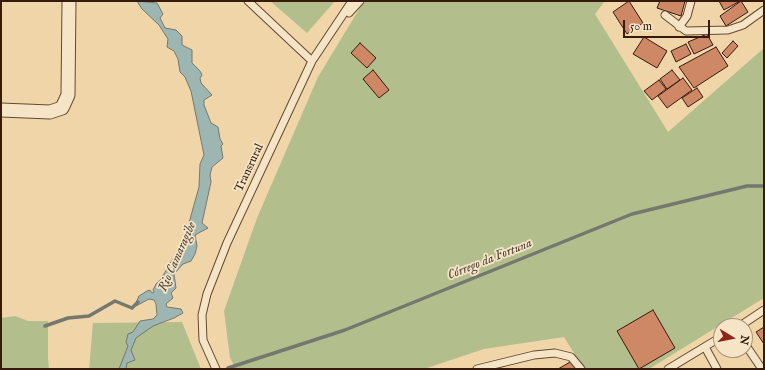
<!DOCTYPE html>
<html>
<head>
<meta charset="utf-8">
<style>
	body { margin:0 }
	#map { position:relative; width:765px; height:370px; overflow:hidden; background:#f0d5a8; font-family:"IM FELL English",serif }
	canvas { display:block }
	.frame { position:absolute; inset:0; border:2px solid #361a0b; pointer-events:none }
	.north { position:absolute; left:713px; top:318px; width:40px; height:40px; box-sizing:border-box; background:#f5e4c6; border:1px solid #a9937b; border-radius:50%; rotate:100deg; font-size:11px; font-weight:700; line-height:16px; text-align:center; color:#361a0b }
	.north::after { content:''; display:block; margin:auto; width:14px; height:18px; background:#8f2418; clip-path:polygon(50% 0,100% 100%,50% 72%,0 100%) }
	.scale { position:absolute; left:623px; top:20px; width:87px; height:18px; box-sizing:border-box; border:2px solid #361a0b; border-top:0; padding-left:5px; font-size:12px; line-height:14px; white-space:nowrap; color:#361a0b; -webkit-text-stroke:3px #f5e4c6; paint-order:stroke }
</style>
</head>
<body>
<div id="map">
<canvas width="765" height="370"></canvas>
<div class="frame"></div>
<div class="north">N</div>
<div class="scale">50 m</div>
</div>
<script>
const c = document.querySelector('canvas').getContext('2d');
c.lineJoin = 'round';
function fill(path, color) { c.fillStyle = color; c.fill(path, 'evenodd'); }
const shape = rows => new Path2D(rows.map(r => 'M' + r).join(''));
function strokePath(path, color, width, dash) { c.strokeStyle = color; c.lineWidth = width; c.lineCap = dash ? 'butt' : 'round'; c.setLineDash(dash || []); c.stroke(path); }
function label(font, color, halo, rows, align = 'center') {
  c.font = font + ' "IM FELL English",serif'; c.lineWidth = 3.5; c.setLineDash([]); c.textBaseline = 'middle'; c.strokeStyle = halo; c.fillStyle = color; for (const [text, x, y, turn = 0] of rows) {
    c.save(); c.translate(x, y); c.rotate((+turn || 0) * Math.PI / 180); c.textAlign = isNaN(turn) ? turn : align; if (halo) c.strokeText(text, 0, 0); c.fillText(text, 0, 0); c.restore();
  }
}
fill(shape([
	[270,1,335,1,307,33],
	[364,1,605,1,595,14,668,132,764,48,764,298,649,369,584,369,564,337,484,349,424,369,236,369,230,358,224,311,257,218,318,77],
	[15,316,28,321,48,321,48,358,49,369,1,369,1,318],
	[182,322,201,369,89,369,93,323]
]), '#b3be8d');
const water = shape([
	[137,1,157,3,163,14,160,18,165,28,176,30,182,36,182,45,192,50,192,63,200,71,202,75,200,78,201,83,212,95,204,100,204,105,211,123,218,127,220,139,223,144,221,146,223,158,212,167,210,175,211,182,202,223,208,228,195,235,197,246,195,254,191,261,183,264,174,274,176,288,171,293,173,298,166,304,167,307,181,309,183,313,174,318,153,326,136,338,131,350,135,360,127,363,126,369,119,369,128,346,126,342,128,334,133,332,140,321,153,319,157,315,156,304,154,300,149,299,136,306,136,303,139,296,147,291,150,290,152,293,154,292,153,290,156,284,161,279,182,243,187,230,199,187,200,164,204,155,191,91,185,77,180,72,178,59,174,51,167,47,168,39,159,25,142,9,137,1]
]);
fill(water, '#9eb6b2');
strokePath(water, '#74786f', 1);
strokePath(shape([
	[45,326,68,318,89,316,115,301,132,308,138,302],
	[228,368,345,330,632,214,747,186,764,186]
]), '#74786f', 3.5);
const building = shape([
	[629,1,643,23,627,34,613,12,629,1],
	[660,1,685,1,681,16,657,8,660,1],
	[719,1,740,1,724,10,719,1],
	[741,1,748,12,726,26,720,16,741,1],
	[707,34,713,45,694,54,688,42,707,34],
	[644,37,667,51,657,68,633,54,644,37],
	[733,41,738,46,727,58,722,53,733,41],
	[360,43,376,58,367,68,351,53,360,43],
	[686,44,691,54,676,62,671,51,686,44],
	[716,47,728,66,694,88,679,67,716,47],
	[373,70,389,90,379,98,363,79,373,70],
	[672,70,680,80,667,89,660,79,672,70],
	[683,78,692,90,667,108,658,96,683,78],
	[659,80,666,89,652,100,644,91,659,80],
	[697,88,703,97,688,107,682,98,697,88],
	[653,310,675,348,639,369,617,331,653,310],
	[764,327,764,344,756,332,764,327],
	[572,361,577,369,558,369,572,361]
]);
fill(building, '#ce8865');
strokePath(building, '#361a0b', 1);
const lane = shape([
	[349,13,360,1],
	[665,15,686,31,728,30,743,25,764,10],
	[679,27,687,16,691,1],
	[312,61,352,1],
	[740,326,764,310],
	[745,344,762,369],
	[705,347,717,369],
	[216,369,203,340,202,315,207,294,227,243,312,61,248,1],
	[477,369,534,355,555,353,571,357,581,369],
	[668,369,721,337]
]);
const street = shape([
	[1,110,50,112,62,108,68,95,69,1]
]);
strokePath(lane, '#644932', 9);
strokePath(street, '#644932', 15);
strokePath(lane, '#f5e4c6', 7);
strokePath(street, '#f5e4c6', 13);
label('12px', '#361a0b', '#f5e4c6', [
	["Transrural",250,168,-65]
]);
label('italic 13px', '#55493d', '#f5e4c6', [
	["Rio Camaragibe",178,257,-66],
	["Córrego da Fortuna",490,260,-22]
]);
</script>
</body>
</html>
